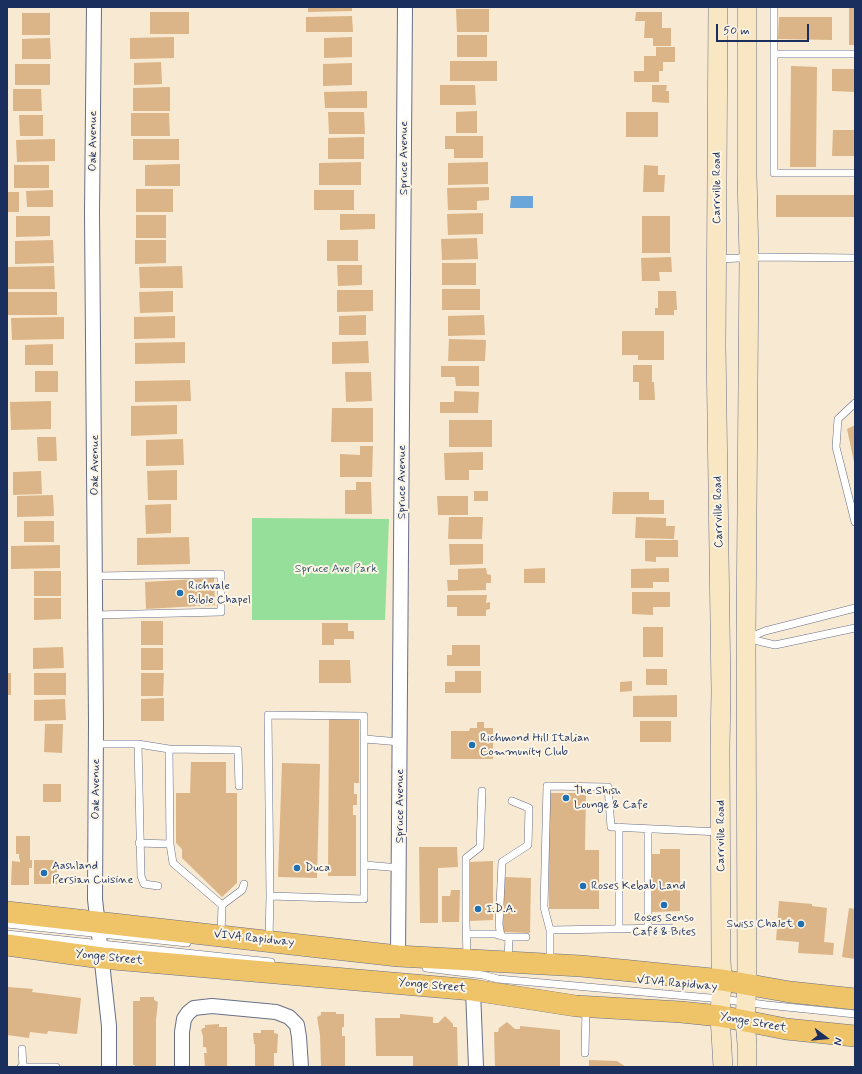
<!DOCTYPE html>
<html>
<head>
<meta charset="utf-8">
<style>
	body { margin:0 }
	#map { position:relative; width:862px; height:1074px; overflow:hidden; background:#f8e9d2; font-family:Mynerve,sans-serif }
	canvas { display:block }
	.frame { position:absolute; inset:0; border:8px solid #1b2f5e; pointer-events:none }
	.north { position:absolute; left:806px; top:1018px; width:40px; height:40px; -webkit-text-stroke:3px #fcf5e5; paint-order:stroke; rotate:106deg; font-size:11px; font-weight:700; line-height:16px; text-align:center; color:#1b2f5e }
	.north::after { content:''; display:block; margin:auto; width:14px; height:18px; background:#1b2f5e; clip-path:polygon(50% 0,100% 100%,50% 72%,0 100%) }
	.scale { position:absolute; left:716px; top:24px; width:93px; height:18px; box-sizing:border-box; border:2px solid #1b2f5e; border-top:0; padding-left:5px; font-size:12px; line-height:14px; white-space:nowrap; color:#1b2f5e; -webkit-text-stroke:3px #fcf5e5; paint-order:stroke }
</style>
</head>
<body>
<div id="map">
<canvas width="862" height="1074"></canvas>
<div class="frame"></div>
<div class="north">N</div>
<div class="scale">50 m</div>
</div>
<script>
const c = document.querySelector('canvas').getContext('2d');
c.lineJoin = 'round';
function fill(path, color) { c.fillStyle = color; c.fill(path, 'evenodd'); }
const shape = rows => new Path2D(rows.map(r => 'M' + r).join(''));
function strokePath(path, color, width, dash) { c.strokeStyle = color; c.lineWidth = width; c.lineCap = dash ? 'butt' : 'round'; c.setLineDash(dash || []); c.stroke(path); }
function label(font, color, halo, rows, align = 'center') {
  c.font = font + ' Mynerve,sans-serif'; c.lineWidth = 4; c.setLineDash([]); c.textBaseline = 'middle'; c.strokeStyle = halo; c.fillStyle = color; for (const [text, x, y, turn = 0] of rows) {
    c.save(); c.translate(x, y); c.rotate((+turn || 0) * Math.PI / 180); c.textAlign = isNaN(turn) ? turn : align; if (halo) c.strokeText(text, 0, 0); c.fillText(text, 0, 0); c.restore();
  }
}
fill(shape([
	[252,518,389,519,385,620,252,620]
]), '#95df9a');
fill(shape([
	[511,196,533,196,533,208,510,208]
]), '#6ba6db');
fill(shape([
	[308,7,352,7,352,11,308,12],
	[849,7,855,7,855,45,849,45],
	[456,9,489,9,489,32,457,32],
	[150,12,189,12,189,34,150,34],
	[636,12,662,12,662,28,671,28,671,46,653,46,653,38,644,38,645,21,635,21],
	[22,13,50,13,50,35,22,35],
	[352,16,353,32,306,32,306,17],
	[779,17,832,17,832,40,778,39],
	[457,35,487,35,487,57,457,57],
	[174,37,174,58,130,59,130,38],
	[352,37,352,57,324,58,324,38],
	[50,38,51,59,22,59,22,39],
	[656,47,675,47,675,62,663,62,663,71,659,71,659,82,634,82,634,71,644,71,644,56,656,56],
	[450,61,497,61,497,81,450,81],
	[161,62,162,84,134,85,134,63],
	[352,63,352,85,323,86,323,64],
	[15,64,50,64,50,85,15,85],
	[791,66,817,67,816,167,790,167],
	[832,69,855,69,855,92,832,91],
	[440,85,475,85,476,105,440,105],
	[652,85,667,85,666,91,669,91,669,103,652,102],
	[170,87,170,111,133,111,133,88],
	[13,89,41,89,42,111,13,111],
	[367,91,367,108,325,108,324,92],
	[477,111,477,133,456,133,456,112],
	[328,112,364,112,365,134,329,134],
	[626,112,658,112,658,137,626,137],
	[131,113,169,113,170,136,131,136],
	[19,115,43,115,43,136,20,136],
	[833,130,855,130,855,156,832,156],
	[445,136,483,136,483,158,454,158,454,149,445,149],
	[364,137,364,159,328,159,328,138],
	[55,139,55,161,17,162,16,140],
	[133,139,179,139,179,160,133,160],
	[361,162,361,185,319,185,319,163],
	[488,162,488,184,448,185,448,163],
	[180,164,180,186,145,186,145,165],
	[14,165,49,165,49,188,14,188],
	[644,165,658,166,658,175,665,175,664,192,643,192],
	[489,187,489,200,477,201,477,210,448,210,447,188],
	[136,189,173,189,173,212,136,212],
	[53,190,53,207,27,207,26,191],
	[314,190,354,190,354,210,314,210],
	[7,192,19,192,19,212,7,212],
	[776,195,855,195,855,217,776,217],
	[483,213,483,234,448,235,447,214],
	[340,214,375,214,375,229,340,230],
	[136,215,166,215,166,238,136,238],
	[16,216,50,216,50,236,16,237],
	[642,216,670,216,670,253,642,253],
	[477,238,478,259,442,260,441,239],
	[53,240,54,263,15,264,15,241],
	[135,240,166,240,166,263,135,264],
	[327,240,358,240,358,261,327,261],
	[671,257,672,272,659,272,660,281,642,281,641,258],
	[442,263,476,263,476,285,442,285],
	[337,265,362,265,362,285,338,286],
	[54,266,55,289,7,289,7,267],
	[182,266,183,288,140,288,139,267],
	[442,289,480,289,480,310,442,310],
	[337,290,373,290,373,311,337,312],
	[173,291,173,312,140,313,139,292],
	[658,291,676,291,677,310,674,310,674,315,655,315,655,308,658,308],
	[7,292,57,292,57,315,7,315],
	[366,315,366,335,339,335,339,316],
	[484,315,485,335,448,336,448,316],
	[175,316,175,338,134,339,134,317],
	[64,317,64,339,12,340,11,318],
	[622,331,664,331,664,360,638,360,638,355,622,355],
	[449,339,486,340,485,361,448,361],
	[368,341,369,363,332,364,332,342],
	[185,342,185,363,135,364,135,343],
	[53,344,53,365,25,365,25,345],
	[633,365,652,365,652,382,654,382,655,400,639,400,639,382,633,382],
	[441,366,479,366,479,386,456,386,455,377,441,377],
	[35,371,58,371,58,392,35,392],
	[345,372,371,372,372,401,346,402],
	[190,380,191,401,135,402,135,381],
	[454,391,479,392,478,413,440,413,440,402,454,402],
	[51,401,51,429,11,430,10,402],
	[177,405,177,434,131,436,131,406],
	[332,408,373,408,373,442,331,442],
	[449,420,492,420,492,447,449,447],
	[855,425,855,462,854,462,847,429],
	[37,437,56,437,57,461,38,461],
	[183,439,184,465,146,466,146,440],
	[360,446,373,446,372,477,340,477,340,454,360,455],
	[483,452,483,470,469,470,469,480,445,480,444,453],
	[177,470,177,500,148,500,147,471],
	[41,471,42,494,13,495,13,472],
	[356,482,371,482,372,514,345,514,345,490,356,490],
	[474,491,488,491,488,501,474,501],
	[613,492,649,492,649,500,664,500,664,514,612,514],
	[53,495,54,516,17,517,17,496],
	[437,496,468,496,468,515,438,515],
	[171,504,171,533,146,534,145,505],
	[449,517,483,517,482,539,448,539],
	[636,517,666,518,666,526,675,526,674,539,635,538],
	[24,521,54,521,54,542,24,542],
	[189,537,190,564,137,565,137,538],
	[645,540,678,540,678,557,656,557,656,562,645,561],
	[449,544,483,544,483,564,450,565],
	[60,545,60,568,11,569,11,546],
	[486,568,487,574,491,575,491,583,486,583,486,590,448,591,447,580,458,580,458,569],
	[545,568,545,583,524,583,524,569],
	[669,568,669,582,653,582,653,588,631,588,631,569],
	[34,571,61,571,61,596,34,596],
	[214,578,215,605,146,609,145,582],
	[632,592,670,592,670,607,653,607,653,615,632,614],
	[447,595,487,595,486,603,490,602,490,609,486,610,486,616,457,616,457,607,447,607],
	[34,598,61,598,61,619,34,620],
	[141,621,163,621,163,645,141,645],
	[322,623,348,623,348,631,354,631,354,639,334,639,334,645,322,645],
	[643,627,663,627,663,657,643,657],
	[452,645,480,645,480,666,447,666,447,655,452,655],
	[63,647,64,668,33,669,33,648],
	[141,648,163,648,163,670,141,670],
	[319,660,350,660,351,683,319,683],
	[646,669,667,669,667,685,646,685],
	[455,671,481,671,481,693,445,693,445,682,455,682],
	[7,673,11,673,11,695,7,695],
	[34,673,66,673,66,695,34,695],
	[141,673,164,673,163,696,141,696],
	[632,681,632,691,620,692,620,682],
	[677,695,677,717,633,717,633,696],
	[164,698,164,721,141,721,141,699],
	[65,699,66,720,34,721,34,700],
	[329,718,359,718,359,783,354,783,354,794,357,794,357,805,353,805,353,815,356,815,356,876,328,876],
	[640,721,671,721,671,742,640,742],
	[477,722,484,722,484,728,493,728,493,759,451,759,451,731,469,731,470,728,477,728],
	[45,724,63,724,62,753,44,752],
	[191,762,226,762,226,793,237,793,237,883,222,897,182,858,182,849,176,843,176,793,190,793],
	[282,763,320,764,317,878,278,877],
	[43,784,61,784,61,802,43,802],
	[549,793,586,793,585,850,599,850,599,909,549,909],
	[16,836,30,836,30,860,32,860,32,868,29,868,29,885,11,885,12,861,20,862,20,859,19,859,19,854,16,854],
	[419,847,457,847,458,867,438,868,438,923,420,923],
	[660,849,680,849,680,911,652,912,652,854,660,854],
	[34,860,57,860,57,884,34,884],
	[493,861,493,920,470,921,469,862],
	[504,877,531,878,530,933,503,932],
	[451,890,460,890,459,922,442,922,442,896,450,896],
	[779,901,812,904,812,906,827,908,824,942,834,943,833,955,798,953,799,942,776,940],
	[849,908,855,909,855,959,842,957],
	[8,987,33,989,32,992,81,998,77,1034,48,1031,47,1034,30,1032,29,1038,7,1035],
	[140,997,154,997,154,1000,158,1002,156,1020,156,1067,135,1067,135,1065,133,1065,133,1001,140,1001],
	[321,1012,336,1012,336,1014,344,1014,344,1027,342,1027,342,1036,345,1036,345,1067,321,1067,320,1035,317,1017,321,1015],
	[400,1014,433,1017,433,1023,438,1023,445,1016,453,1024,453,1027,457,1027,458,1067,413,1067,413,1056,376,1056,375,1018,400,1018],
	[507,1022,515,1029,520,1029,520,1026,560,1030,560,1067,495,1067,494,1032,498,1032,499,1028],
	[219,1024,219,1027,227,1027,227,1067,205,1067,204,1053,207,1053,206,1047,203,1047,203,1036,201,1030,203,1028,205,1028,205,1025],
	[261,1030,274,1030,274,1033,278,1034,277,1053,274,1053,274,1067,255,1067,255,1044,254,1044,253,1033,261,1033],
	[589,1060,617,1061,626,1067,589,1067]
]), '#dbb587');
const service = shape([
	[774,7,774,173,855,173],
	[774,54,855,54],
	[717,259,763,257,855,258],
	[855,403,838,419,836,447,855,522],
	[96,576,221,574,221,612,96,615],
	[746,638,775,645,855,628],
	[748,638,765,631,855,608],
	[365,739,400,742],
	[96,744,138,744,169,749],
	[138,744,141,876,144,884,158,886],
	[139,843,170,844],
	[365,865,400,868],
	[222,905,173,863,170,844,169,749,238,750,239,786],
	[7,924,187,943],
	[619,929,619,827],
	[648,929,648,829],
	[550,930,670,928],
	[7,934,271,962],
	[221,934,222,905,242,890,244,884],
	[466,934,495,934,505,937,526,937],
	[501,936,499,925,502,862,528,845,529,808,512,801],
	[269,940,270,896,364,899,364,716,268,715,270,896],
	[467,957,466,921,466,858,480,847,482,791],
	[508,961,509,937],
	[550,962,550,930,544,907,547,786,608,787,611,827,720,832],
	[426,968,483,975,498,979,721,999,767,1005,855,1014],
	[22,1049,23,1067],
	[585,1053,586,1009],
	[21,1067,56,1067]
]);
const minor = shape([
	[94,7,92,213,96,724,95,899,109,1026,109,1067],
	[398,956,405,7],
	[473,990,476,1067],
	[182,1067,182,1032,184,1019,188,1013,194,1008,212,1006,276,1012,289,1017,297,1025,299,1037,301,1067]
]);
const secondary = shape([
	[718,7,716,346,721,691,720,749,721,960,722,980,720,1016,723,1067],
	[747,1067,747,1044,745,1020,747,984,746,638,749,257,747,175,747,7]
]);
const primary = shape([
	[7,912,398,956,581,966,722,980,790,992,855,999],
	[7,945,102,958,473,990,576,1006,681,1012,720,1016,786,1029,855,1036]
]);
strokePath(service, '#687087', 8);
strokePath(minor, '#687087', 16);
strokePath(secondary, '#687087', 20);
strokePath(primary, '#687087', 22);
strokePath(service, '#fff', 7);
strokePath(minor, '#fff', 14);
strokePath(secondary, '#f9e7c3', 19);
strokePath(primary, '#efc469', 21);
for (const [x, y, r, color] of [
	[180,593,4,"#1f6fb2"],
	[472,745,4,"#1f6fb2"],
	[566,798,4,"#1f6fb2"],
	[297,868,4,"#1f6fb2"],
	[44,873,4,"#1f6fb2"],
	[583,886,4,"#1f6fb2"],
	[664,905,4,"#1f6fb2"],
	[478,909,4,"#1f6fb2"],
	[801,924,4,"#1f6fb2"]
]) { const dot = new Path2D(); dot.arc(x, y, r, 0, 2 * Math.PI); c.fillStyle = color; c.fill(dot); strokePath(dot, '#fcf5e5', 1.5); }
label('12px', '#1b2f5e', '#fcf5e5', [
	["Oak Avenue",93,141,-90],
	["Spruce Avenue",404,158,-90],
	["Carrville Road",717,188,-90],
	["Oak Avenue",95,465,-90],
	["Spruce Avenue",402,482,-90],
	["Carrville Road",719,512,-91],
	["Oak Avenue",96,789,-90],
	["Spruce Avenue",400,806,-90],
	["Carrville Road",721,836,-90],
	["VIVA Rapidway",254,939,6],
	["Yonge Street",109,958,6],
	["VIVA Rapidway",677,984,5],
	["Yonge Street",432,986,5],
	["Yonge Street",753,1023,10]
]);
label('12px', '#3a5b6d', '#fcf5e5', [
	["Spruce Ave Park",336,569]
]);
label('12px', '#1b2f5e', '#fcf5e5', [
	["Richvale",188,586],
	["Bible Chapel",188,600],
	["Richmond Hill Italian",480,738],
	["Community Club",480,752],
	["The Shish",574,791],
	["Lounge & Cafe",574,805],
	["Aashland",52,866],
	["Persian Cuisine",52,880],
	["Duca",305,868],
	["Roses Kebab Land",591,886],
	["I.D.A.",486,909],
	["Roses Senso",664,918,"center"],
	["Café & Bites",664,932,"center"],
	["Swiss Chalet",793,924,"right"]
], 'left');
</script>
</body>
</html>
